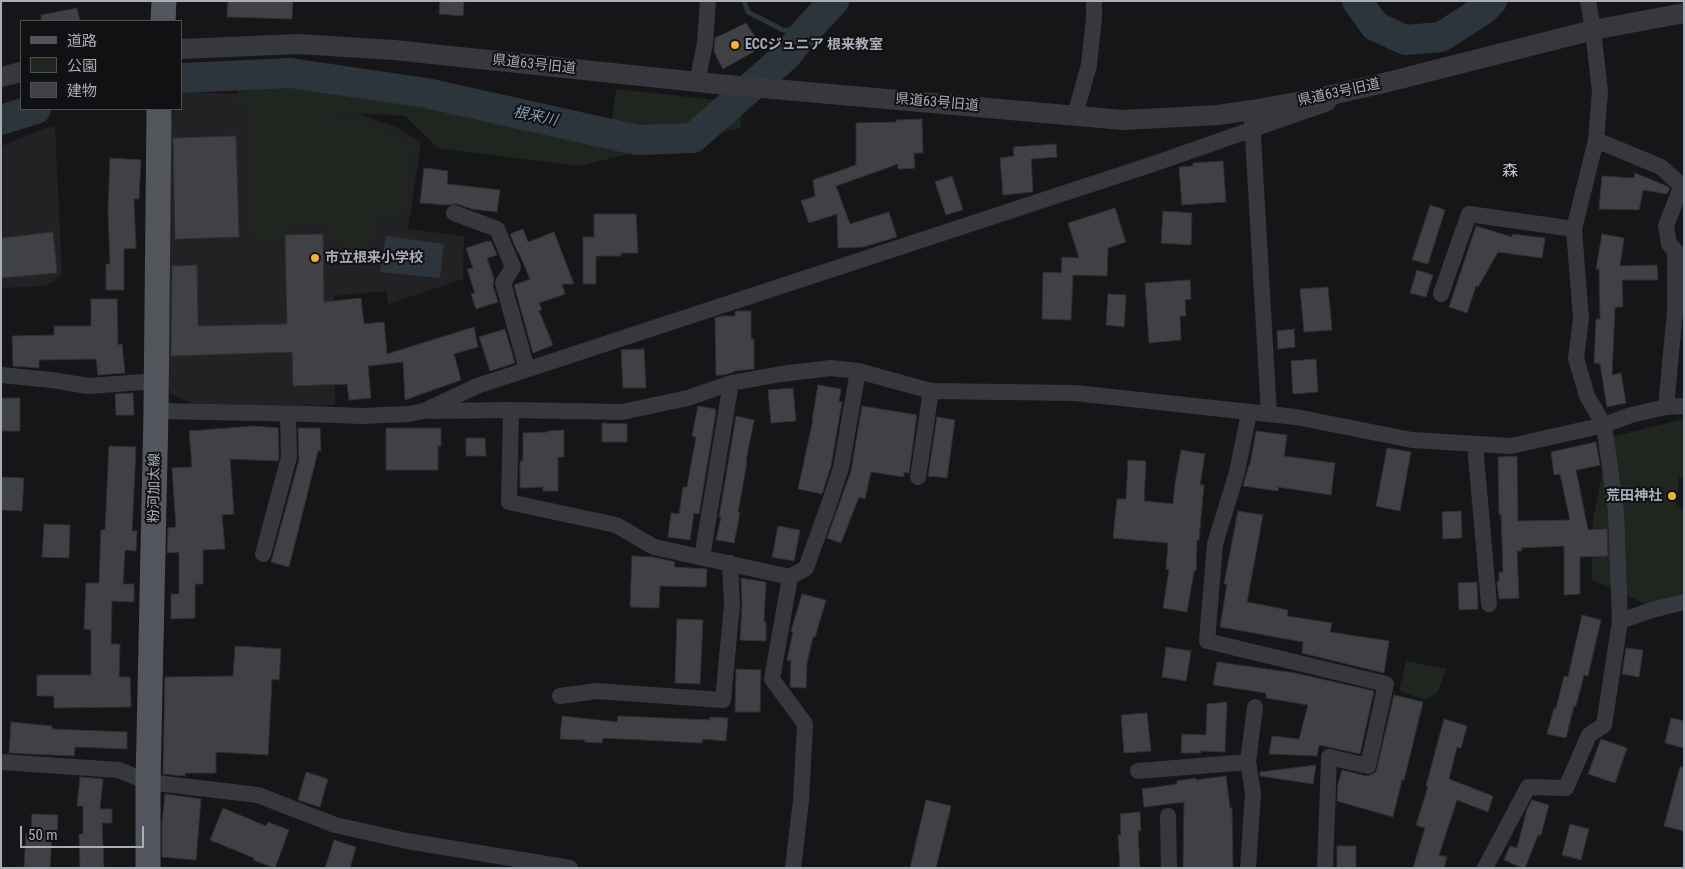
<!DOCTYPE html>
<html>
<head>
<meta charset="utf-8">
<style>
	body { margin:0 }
	#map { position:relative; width:1685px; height:869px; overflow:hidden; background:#161618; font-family:"Roboto Condensed","Noto Sans JP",sans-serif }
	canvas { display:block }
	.frame { position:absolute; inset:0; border:2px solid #a8adb8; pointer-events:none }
	.legend { position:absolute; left:20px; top:20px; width:162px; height:90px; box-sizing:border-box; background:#111113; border:1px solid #4d4f55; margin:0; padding:6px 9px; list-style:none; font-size:15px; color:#a8adb8 }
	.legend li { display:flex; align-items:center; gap:10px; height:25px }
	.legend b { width:25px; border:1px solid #4d4f55 }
	.scale { position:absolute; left:20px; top:826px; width:124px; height:22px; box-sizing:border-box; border:2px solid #a8adb8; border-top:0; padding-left:6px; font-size:15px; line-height:18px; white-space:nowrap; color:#a8adb8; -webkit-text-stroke:4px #111113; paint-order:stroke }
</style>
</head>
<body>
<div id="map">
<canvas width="1685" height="869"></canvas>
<div class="frame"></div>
<ul class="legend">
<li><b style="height:6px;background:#53555c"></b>道路</li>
<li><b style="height:14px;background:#1e261f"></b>公園</li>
<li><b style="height:14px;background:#404145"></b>建物</li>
</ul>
<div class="scale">50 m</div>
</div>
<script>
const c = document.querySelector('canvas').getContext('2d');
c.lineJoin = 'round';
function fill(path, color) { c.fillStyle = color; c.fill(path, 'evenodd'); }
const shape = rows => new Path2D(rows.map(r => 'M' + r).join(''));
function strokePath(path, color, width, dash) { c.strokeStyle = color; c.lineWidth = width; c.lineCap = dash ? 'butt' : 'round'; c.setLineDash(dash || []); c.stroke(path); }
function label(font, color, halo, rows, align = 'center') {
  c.font = font + ' "Roboto Condensed","Noto Sans JP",sans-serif'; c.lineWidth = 4; c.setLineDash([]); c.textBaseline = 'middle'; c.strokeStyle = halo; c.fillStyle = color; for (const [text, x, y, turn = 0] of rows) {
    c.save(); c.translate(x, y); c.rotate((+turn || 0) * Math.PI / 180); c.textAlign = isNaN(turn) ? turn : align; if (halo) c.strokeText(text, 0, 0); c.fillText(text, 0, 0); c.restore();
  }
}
fill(shape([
	[181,92,310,96,401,129,421,143,408,229,464,236,463,279,388,304,386,291,334,296,335,405,198,406,171,394,165,376,169,130,174,109,181,109],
	[55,125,62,276,46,286,1,288,1,146]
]), '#222225');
fill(shape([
	[303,80,432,103,529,130,585,140,612,119,616,89,744,103,740,128,578,166,438,148,405,116,237,105,237,81],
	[251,107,350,118,412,144,402,220,376,216,370,247,332,242,331,222,281,227,281,239,252,238],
	[1684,419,1684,477,1679,477,1676,506,1684,510,1684,594,1648,605,1592,580,1593,520,1610,437],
	[1406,661,1446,669,1438,692,1426,700,1399,691]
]), '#1e261f');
fill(shape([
	[386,236,444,244,440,278,380,272]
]), '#2c353c');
strokePath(shape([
	[744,1,748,12,783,30,807,30]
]), '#2c353c', 5);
strokePath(shape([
	[1357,1,1375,26,1405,40,1441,37,1483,10,1492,1],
	[181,78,290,73,426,93,637,140,693,138,787,55,807,30,834,1],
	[1,120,36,109]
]), '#2c353c', 30);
const building = shape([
	[228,1,293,1,292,19,227,17,228,1],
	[440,1,464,1,463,16,439,14,440,1],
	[77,8,80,21,41,21,41,15,77,8],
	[746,23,762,47,723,69,714,52,715,38,746,23],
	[922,119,923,153,914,153,915,168,898,169,898,164,836,186,850,224,889,212,897,237,863,247,838,248,837,214,809,223,801,201,815,196,813,180,856,165,856,123,896,122,896,120,922,119],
	[236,136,239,237,175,239,173,138,236,136],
	[1056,144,1057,157,1031,159,1033,192,1003,195,1000,158,1014,156,1013,147,1056,144],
	[110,158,141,160,139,199,134,199,136,248,124,249,124,290,106,290,106,264,110,264,108,210,110,158],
	[1223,161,1226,202,1182,205,1179,167,1193,166,1193,163,1223,161],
	[424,168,448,171,447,184,500,190,497,212,472,209,457,204,448,205,420,203,424,168],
	[1635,173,1667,186,1670,188,1667,194,1643,190,1639,210,1599,209,1602,176,1634,178,1635,173],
	[952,176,963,210,946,215,935,182,952,176],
	[1430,205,1445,210,1428,264,1412,260,1430,205],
	[1115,208,1126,242,1108,248,1107,276,1073,275,1071,320,1042,319,1043,272,1061,273,1062,257,1079,258,1068,223,1115,208],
	[1163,211,1192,213,1191,245,1161,243,1163,211],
	[594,214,636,214,638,253,621,253,621,256,596,256,596,284,583,284,583,237,594,237,594,214],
	[1476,226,1512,237,1512,234,1545,238,1542,258,1498,252,1478,287,1476,286,1467,313,1449,307,1476,226],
	[523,229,528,242,554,232,574,284,562,284,565,294,539,303,542,310,539,311,553,345,533,353,514,285,530,279,519,253,518,253,510,234,523,229],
	[53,232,57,273,1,278,1,238,53,232],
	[323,234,324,302,361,298,364,324,384,322,387,354,474,327,478,347,454,354,461,380,405,400,403,362,368,366,371,398,349,400,347,384,293,386,292,352,171,356,172,266,197,265,198,326,287,324,285,235,323,234],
	[1602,234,1624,238,1620,266,1657,265,1658,280,1622,280,1623,307,1615,307,1612,375,1621,373,1626,403,1607,407,1600,364,1594,363,1596,319,1600,319,1599,269,1596,269,1602,234],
	[488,241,488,242,491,241,497,255,487,258,494,279,493,286,498,302,476,309,471,294,475,293,467,269,473,268,466,248,488,241],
	[1417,270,1433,275,1426,297,1410,293,1417,270],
	[1190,280,1191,299,1185,300,1186,316,1180,316,1181,340,1149,343,1145,283,1190,280],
	[1328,287,1332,330,1304,332,1300,289,1328,287],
	[1108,294,1126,295,1124,327,1106,325,1108,294],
	[91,299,117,299,118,345,122,344,125,373,98,375,96,359,39,360,39,368,13,366,12,336,54,335,54,326,91,326,91,299],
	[737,311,751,311,751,339,754,339,754,369,734,371,734,372,723,375,716,375,715,318,722,316,735,316,735,312,737,311],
	[505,329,515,363,490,371,479,337,505,329],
	[1294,329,1295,347,1278,349,1277,331,1294,329],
	[644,349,646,388,623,388,621,350,644,349],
	[1316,359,1318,392,1293,394,1291,361,1316,359],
	[818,385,841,389,839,401,842,402,831,466,822,494,798,489,813,420,812,420,818,385],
	[793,388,796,421,771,423,768,390,793,388],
	[133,393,134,415,116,415,115,394,133,393],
	[1,398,20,398,20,431,1,431,1,398],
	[698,406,715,409,716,412,699,514,694,513,690,540,668,537,671,513,679,514,683,487,687,487,696,437,692,436,698,406],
	[862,406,917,415,909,473,904,472,904,477,871,472,865,499,859,497,841,543,827,538,851,471,862,406],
	[736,416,754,420,746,461,747,462,738,512,740,513,734,543,716,540,721,517,719,517,736,416],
	[937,417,955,420,947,478,928,476,937,417],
	[602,423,627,424,627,442,602,442,602,423],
	[253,426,278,428,279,456,278,461,230,459,234,514,222,515,225,549,203,550,203,584,195,584,195,618,171,619,171,594,179,594,179,552,167,553,168,528,176,527,172,468,192,467,189,431,253,426],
	[298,428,320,428,321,451,318,451,289,567,271,562,299,460,298,428],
	[386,428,441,428,441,446,438,446,438,470,386,470,386,428],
	[564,430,564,457,558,457,558,491,543,491,543,487,520,488,520,461,523,461,523,433,548,432,548,431,564,430],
	[1256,431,1287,435,1284,456,1335,463,1331,495,1278,487,1278,491,1243,486,1249,465,1250,465,1256,431],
	[466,438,485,438,486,456,466,456,466,438],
	[1596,442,1600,465,1576,470,1588,530,1607,529,1608,556,1580,557,1580,594,1564,595,1564,546,1521,548,1522,551,1517,551,1519,598,1499,599,1497,582,1499,582,1499,572,1503,572,1501,514,1499,515,1498,457,1517,456,1518,521,1570,520,1560,474,1554,475,1551,452,1596,442],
	[109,446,136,447,132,531,137,531,136,551,125,550,123,584,134,584,134,602,112,601,111,644,120,644,119,677,130,677,131,707,54,708,54,696,37,696,37,675,91,675,91,630,84,629,86,583,99,583,101,530,105,530,109,446],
	[1387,448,1411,452,1400,511,1376,506,1387,448],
	[1181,450,1205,454,1200,485,1204,485,1199,540,1197,540,1196,571,1194,571,1187,612,1163,608,1169,570,1166,569,1168,543,1113,538,1117,499,1126,499,1128,460,1146,461,1144,501,1173,504,1175,484,1181,450],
	[1,477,24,478,22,511,1,510,1,477],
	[1238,511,1263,515,1247,602,1288,610,1287,616,1332,623,1330,632,1389,641,1384,673,1302,653,1303,642,1220,627,1227,584,1224,584,1238,511],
	[1461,511,1462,538,1443,539,1442,512,1461,511],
	[44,524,70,525,69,558,42,557,44,524],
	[778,526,800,530,794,561,772,557,778,526],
	[632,556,653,557,675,562,674,567,707,569,706,587,660,586,659,608,630,607,632,556],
	[741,578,766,582,764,622,766,622,766,641,740,640,742,605,741,578],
	[1477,582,1478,609,1459,610,1458,583,1477,582],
	[802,594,826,600,815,637,813,637,807,663,806,688,790,687,791,661,787,660,793,632,791,631,802,594],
	[1582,615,1601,620,1588,676,1584,675,1576,706,1574,706,1566,738,1547,734,1554,708,1556,709,1564,676,1568,677,1582,615],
	[677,619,703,620,700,684,675,683,677,619],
	[235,646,281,649,279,680,272,679,268,755,216,752,216,773,185,773,185,776,163,774,165,677,233,676,235,646],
	[1166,647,1191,651,1186,681,1162,677,1166,647],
	[1626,648,1643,650,1639,677,1622,674,1626,648],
	[1217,662,1295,673,1374,691,1360,754,1319,745,1317,756,1269,754,1272,736,1299,739,1308,705,1266,698,1266,693,1213,685,1217,662],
	[736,669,761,670,760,712,735,712,736,669],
	[1394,695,1423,702,1404,780,1402,780,1393,817,1337,801,1338,784,1342,770,1366,776,1371,775,1376,772,1394,695],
	[1227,702,1225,752,1201,751,1201,753,1181,753,1182,734,1206,735,1207,704,1227,702],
	[1147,713,1151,751,1124,753,1121,715,1147,713],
	[562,716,617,722,618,716,710,720,710,717,728,718,726,741,703,739,702,743,603,738,602,743,585,742,585,740,560,739,562,716],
	[1671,718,1684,721,1684,748,1665,743,1671,718],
	[1444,719,1467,726,1461,748,1457,747,1449,779,1493,796,1488,812,1457,800,1439,855,1447,857,1444,868,1413,868,1425,828,1416,825,1428,787,1426,786,1444,719],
	[11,722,52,726,52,729,127,732,127,749,75,747,74,756,9,753,11,722],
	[1601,739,1627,748,1615,783,1588,774,1601,739],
	[1316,765,1313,784,1260,776,1260,772,1316,765],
	[1680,767,1684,767,1684,831,1664,826,1680,767],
	[306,772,328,779,320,807,298,800,306,772],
	[1226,776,1230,808,1232,808,1233,868,1183,868,1184,802,1144,807,1142,789,1177,784,1177,781,1196,778,1196,780,1226,776],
	[80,777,103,779,100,809,112,809,112,823,102,823,104,868,80,868,79,834,83,834,83,806,77,806,80,777],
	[165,794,201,799,196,860,162,857,162,823,165,794],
	[926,800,951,806,936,868,910,868,926,800],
	[1532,800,1549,805,1541,835,1538,835,1525,868,1523,868,1504,860,1510,846,1517,848,1527,809,1532,800],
	[223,808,266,826,268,822,289,830,275,868,253,860,254,858,210,840,223,808],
	[1140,812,1141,831,1138,831,1140,868,1120,868,1118,835,1121,835,1120,814,1140,812],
	[32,814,58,815,57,833,52,832,50,868,24,867,26,834,31,834,32,814],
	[1570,824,1589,829,1581,860,1562,855,1570,824],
	[334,840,356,847,350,868,325,868,334,840],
	[1337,846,1356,846,1356,868,1337,868,1337,846]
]);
fill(building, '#404145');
strokePath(building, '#303034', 1);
strokePath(shape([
	[697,82,705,44,708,1],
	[1075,115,1089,65,1094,18,1094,1],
	[1252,119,1269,414],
	[1596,140,1661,167,1684,188],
	[454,213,497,229,513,267,503,283,527,369],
	[1441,294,1469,214,1574,229],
	[1,375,52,380,88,386,157,381],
	[1666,407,1675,311,1675,250,1669,244,1666,226,1681,187],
	[511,410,509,502,616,525,654,547,790,577,772,679,805,724,801,800,793,868],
	[156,411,311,414,361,416,408,414,424,411,477,386,1153,164,1328,103],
	[431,411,511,410,622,412,688,398,731,383,781,374,831,368,858,371,931,391,1075,393,1296,417,1412,440,1511,446,1604,425,1631,415,1666,407,1684,406],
	[1249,413,1237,472,1215,544,1207,641,1386,684,1368,766,1329,757,1325,868],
	[1475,444,1489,604],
	[918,477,931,391],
	[263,554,289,457,288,414],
	[702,557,731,383],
	[790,577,806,568,829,504,841,468,858,371],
	[1620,621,1652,610,1684,602],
	[560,696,597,691,723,700,732,605,730,563],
	[1,762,119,770,148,782,258,795,335,825,407,841,570,868],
	[1138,771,1248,762],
	[1168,816,1169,868],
	[1248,868,1253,793,1248,762,1255,707],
	[1485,868,1528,787,1566,788,1589,735,1604,725,1620,621,1616,511,1604,425,1587,396,1576,358,1581,319,1574,229,1596,140,1600,91,1593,30,1588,1]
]), '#37383d', 16);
strokePath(shape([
	[181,49,298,44,394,50,717,84,1123,120,1218,115,1252,110,1318,98,1384,83,1593,30,1684,13],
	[1,77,21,72]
]), '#37383d', 20);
strokePath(shape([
	[163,21,164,1],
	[148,868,148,782,156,411,159,109]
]), '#53555c', 25);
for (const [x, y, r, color] of [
	[735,45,5,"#f2b134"],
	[315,258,5,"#f2b134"],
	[1672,496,5,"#f2b134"]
]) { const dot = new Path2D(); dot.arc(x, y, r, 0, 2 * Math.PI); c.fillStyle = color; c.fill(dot); strokePath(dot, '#111113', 2); }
label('bold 14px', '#a8adb8', '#111113', [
	["ECCジュニア 根来教室",745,45],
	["市立根来小学校",325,258],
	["荒田神社",1662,496,"right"]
], 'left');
label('14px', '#a8adb8', '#111113', [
	["県道63号旧道",534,65,6],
	["県道63号旧道",1339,93,-12],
	["県道63号旧道",937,103,5],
	["粉河加太線",155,488,-89]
]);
label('italic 15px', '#7f9bb3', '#111113', [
	["根来川",535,117,12]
]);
label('16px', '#c9ccd4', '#111113', [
	["森",1510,172]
]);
</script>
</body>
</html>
